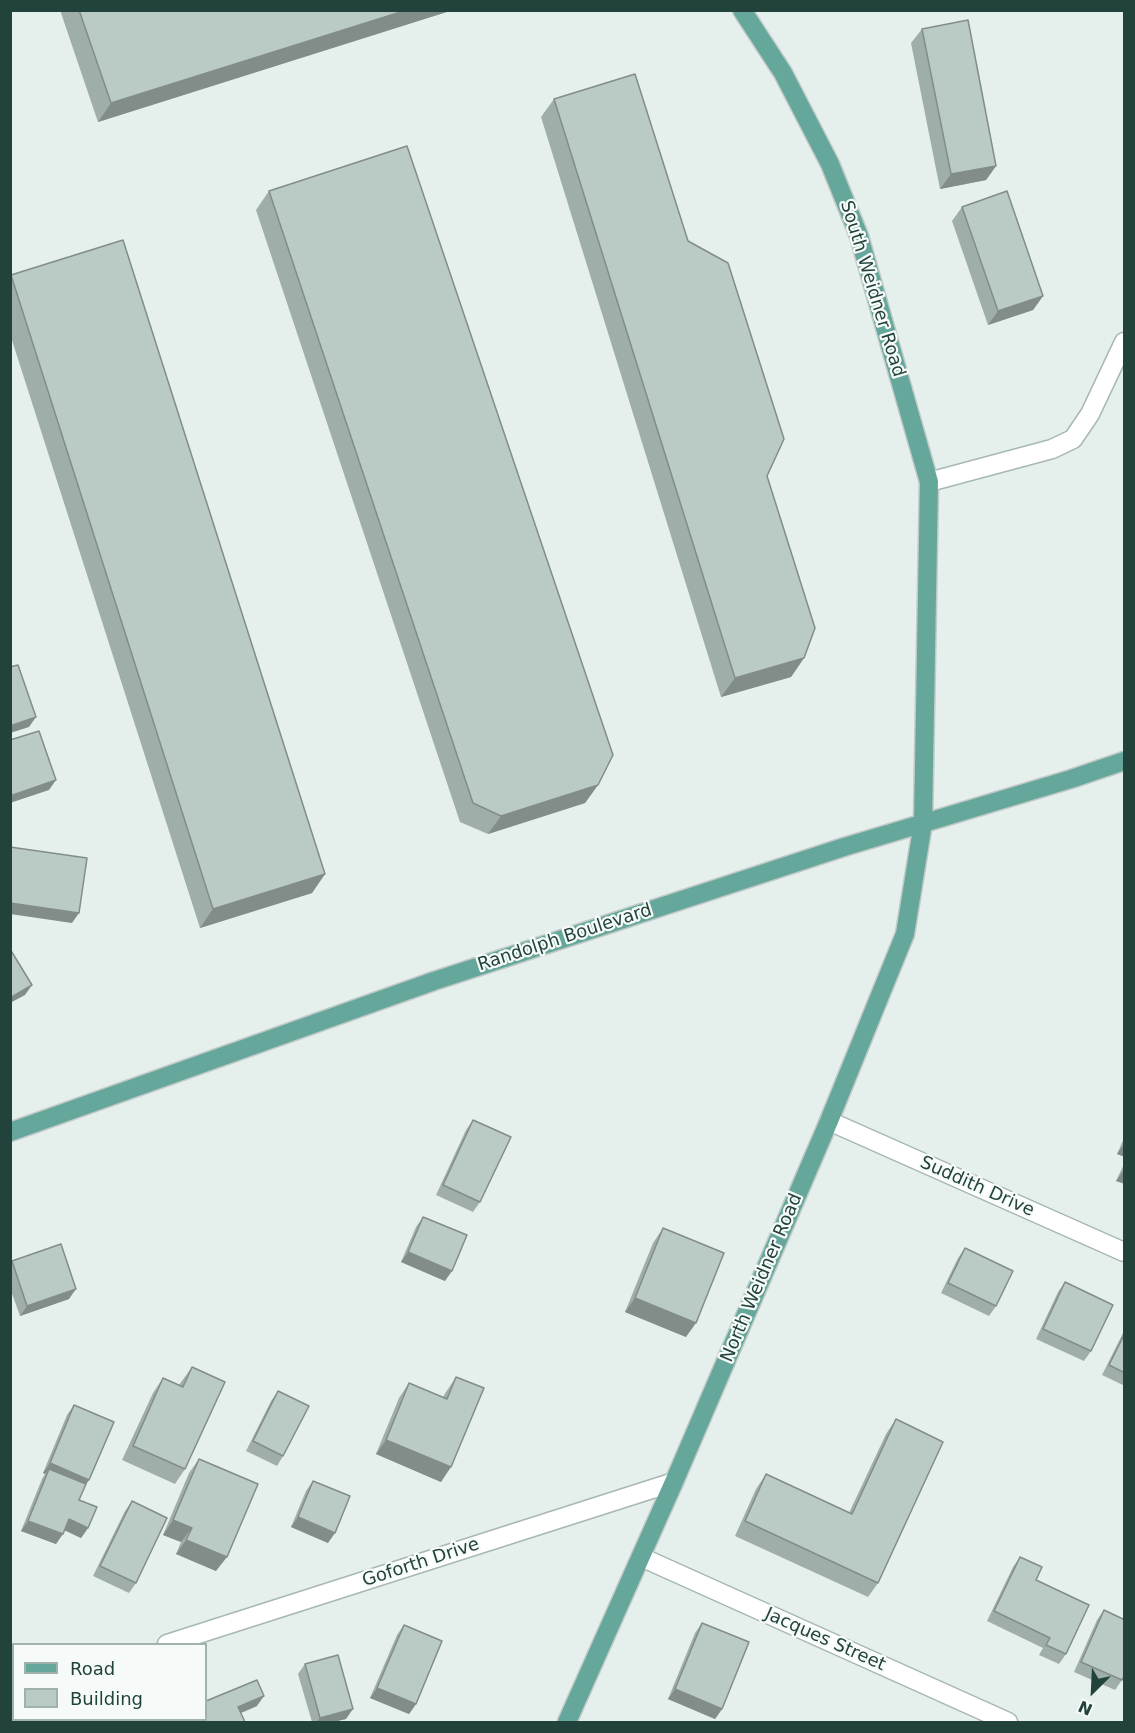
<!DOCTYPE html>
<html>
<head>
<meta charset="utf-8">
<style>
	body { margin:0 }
	#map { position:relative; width:1135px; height:1733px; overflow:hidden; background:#e5efeb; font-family:"DejaVu Sans",sans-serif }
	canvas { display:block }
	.frame { position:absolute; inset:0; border:12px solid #22433c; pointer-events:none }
	.legend { position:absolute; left:12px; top:1643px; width:195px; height:78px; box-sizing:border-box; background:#f6fbf9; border:2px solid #a1b1ad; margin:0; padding:8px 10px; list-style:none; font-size:18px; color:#22433c }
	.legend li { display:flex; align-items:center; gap:12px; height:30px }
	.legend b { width:30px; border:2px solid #a1b1ad }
	.north { position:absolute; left:1063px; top:1661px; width:60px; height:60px; -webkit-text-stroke:4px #f6fbf9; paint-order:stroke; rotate:204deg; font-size:16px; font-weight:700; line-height:24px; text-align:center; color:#22433c }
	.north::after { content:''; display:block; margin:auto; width:21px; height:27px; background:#22433c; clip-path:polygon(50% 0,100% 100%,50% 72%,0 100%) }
</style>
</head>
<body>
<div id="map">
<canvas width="1135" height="1733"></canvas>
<div class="frame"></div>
<ul class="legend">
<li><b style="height:8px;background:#66a79b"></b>Road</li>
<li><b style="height:16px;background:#bacac4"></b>Building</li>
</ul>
<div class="north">N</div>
</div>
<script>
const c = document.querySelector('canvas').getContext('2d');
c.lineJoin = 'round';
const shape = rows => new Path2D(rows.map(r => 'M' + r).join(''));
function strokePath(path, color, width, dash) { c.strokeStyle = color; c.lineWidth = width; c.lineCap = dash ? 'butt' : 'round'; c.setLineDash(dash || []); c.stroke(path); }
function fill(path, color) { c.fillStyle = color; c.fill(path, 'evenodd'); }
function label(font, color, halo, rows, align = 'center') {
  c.font = font + ' "DejaVu Sans",sans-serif'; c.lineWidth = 4.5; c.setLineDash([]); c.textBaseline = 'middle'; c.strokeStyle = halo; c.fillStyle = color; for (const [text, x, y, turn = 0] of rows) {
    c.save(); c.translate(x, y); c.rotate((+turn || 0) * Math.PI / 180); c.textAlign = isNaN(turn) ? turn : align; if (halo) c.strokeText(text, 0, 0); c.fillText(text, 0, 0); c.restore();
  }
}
const minor = shape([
	[929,482,1052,449,1073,439,1090,414,1124,342],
	[829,1121,1124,1252],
	[641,1557,1008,1722],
	[167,1644,674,1482],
	[10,1695,14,1694]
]);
const major = shape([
	[10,1132,434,981,844,847,1071,779,1124,761],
	[567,1722,674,1482,829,1121,905,934,923,823,929,482,859,236,830,164,783,73,742,10]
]);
strokePath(minor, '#a7b8b3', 21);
strokePath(major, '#c1cac8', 21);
strokePath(minor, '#fff', 18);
strokePath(major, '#66a79b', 18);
fill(shape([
	[62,10,453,10,98,122,61,13],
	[922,29,996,166,986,180,940,189,911,43],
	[554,99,688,241,804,658,791,677,721,697,541,117],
	[269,191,598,785,585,803,488,834,460,822,256,210],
	[962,207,1043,296,1033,310,988,325,952,221],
	[11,275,325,874,312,893,200,928,10,334],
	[473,1120,480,1202,473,1212,436,1195,466,1130],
	[1125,1136,1125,1157,1117,1154],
	[1125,1162,1125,1184,1116,1181],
	[423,1217,445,1281,401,1262,416,1227],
	[663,1228,686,1337,625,1312,653,1243],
	[965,1248,996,1306,989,1316,941,1293,958,1258],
	[12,1261,69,1299,20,1316,10,1288,10,1263],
	[1065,1282,1091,1351,1084,1361,1036,1339,1058,1292],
	[1125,1329,1125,1386,1102,1375],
	[192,1367,185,1469,175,1484,122,1460,153,1393,163,1378,179,1385],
	[456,1377,441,1482,376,1454,399,1398,409,1383,443,1397,446,1392],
	[278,1391,283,1456,277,1466,246,1451,271,1401],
	[74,1405,89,1480,84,1487,79,1500,88,1528,81,1538,64,1530,56,1544,21,1531,42,1479,45,1474,43,1473,67,1415],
	[896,1419,878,1583,868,1597,735,1536,756,1489,766,1474,849,1513,886,1434],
	[199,1459,216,1571,176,1554,181,1542,163,1535,189,1473],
	[313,1481,328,1543,291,1527,306,1491],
	[132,1501,136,1583,129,1593,93,1576,125,1511],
	[1020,1557,1036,1580,1066,1654,1059,1664,1039,1655,1043,1648,987,1621,1013,1567],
	[1104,1610,1122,1680,1115,1690,1074,1672,1097,1620],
	[702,1623,722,1709,715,1719,668,1699,695,1633],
	[404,1625,416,1704,409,1714,370,1698,397,1635],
	[305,1664,346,1719,333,1722,312,1722,298,1674],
	[257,1706,241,1713,245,1722,165,1722,167,1719,206,1719]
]), '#a0aea9');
fill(shape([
	[407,10,453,10,98,122,111,103],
	[996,166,986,180,940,189,951,174],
	[1043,296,1033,310,988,325,998,311],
	[804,658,791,677,721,697,735,678],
	[36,717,29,727,10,733,10,726],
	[56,780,49,790,10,803,10,796],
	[598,785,585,803,488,834,501,816],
	[325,874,312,893,200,928,213,909],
	[10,903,79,913,72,923,10,914],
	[32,985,25,995,10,1003,10,998],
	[1124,1144,1125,1145,1125,1157,1117,1154],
	[1123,1171,1125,1171,1125,1184,1116,1181],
	[408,1252,452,1271,445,1281,401,1262],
	[76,1289,69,1299,20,1316,27,1306],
	[635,1298,696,1323,686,1337,625,1312],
	[386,1440,451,1467,441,1482,376,1454],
	[50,1463,89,1480,82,1490,49,1469,45,1474,43,1473],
	[298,1517,335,1533,328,1543,291,1527],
	[69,1519,88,1528,81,1538,62,1529],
	[173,1520,192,1528,181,1542,163,1535],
	[28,1521,63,1534,56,1544,21,1531],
	[186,1540,227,1557,216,1571,176,1554],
	[377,1688,416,1704,409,1714,370,1698],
	[675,1689,722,1709,715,1719,668,1699],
	[264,1696,257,1706,231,1717,238,1707],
	[353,1709,346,1719,333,1722,317,1722,320,1718]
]), '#828d89');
const building = shape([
	[79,10,407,10,111,103,79,10],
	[968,20,996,166,951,174,922,29,968,20],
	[635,74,688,241,728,263,784,439,767,476,815,628,804,658,735,678,554,99,635,74],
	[407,146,613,755,598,785,501,816,473,803,269,191,407,146],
	[1007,191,1043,296,998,311,962,207,1007,191],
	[123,240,325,874,213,909,11,275,123,240],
	[18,665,36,717,10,726,10,667,18,665],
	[39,731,56,780,10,796,10,740,39,731],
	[10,847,87,858,79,913,10,903,10,847],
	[10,949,32,985,10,998,10,949],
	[473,1120,511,1137,480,1202,443,1185,473,1120],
	[423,1217,467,1235,452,1271,408,1252,423,1217],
	[663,1228,724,1253,696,1323,635,1298,663,1228],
	[61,1244,76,1289,27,1306,12,1261,61,1244],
	[965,1248,1013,1271,996,1306,948,1283,965,1248],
	[1065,1282,1113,1305,1091,1351,1043,1329,1065,1282],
	[1125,1333,1125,1373,1109,1365,1125,1333],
	[192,1367,225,1382,185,1469,133,1446,163,1378,183,1387,192,1367],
	[456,1377,484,1388,451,1467,386,1440,409,1383,447,1399,456,1377],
	[278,1391,309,1406,283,1456,253,1441,278,1391],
	[74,1405,114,1422,89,1480,50,1463,74,1405],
	[896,1419,943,1442,878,1583,745,1521,766,1474,852,1514,896,1419],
	[199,1459,258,1484,227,1557,186,1540,192,1528,173,1520,199,1459],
	[49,1469,86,1484,79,1500,97,1507,88,1528,69,1519,63,1534,28,1521,49,1469],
	[313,1481,350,1496,335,1533,298,1517,313,1481],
	[132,1501,167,1518,136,1583,100,1566,132,1501],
	[1020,1557,1042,1567,1036,1580,1089,1605,1066,1654,1046,1645,1050,1638,994,1611,1020,1557],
	[1104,1610,1125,1620,1125,1674,1122,1680,1081,1662,1104,1610],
	[702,1623,749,1642,722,1709,675,1689,702,1623],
	[404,1625,442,1641,416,1704,377,1688,404,1625],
	[338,1655,353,1709,320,1718,305,1664,338,1655],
	[257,1680,264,1696,238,1707,245,1722,171,1722,170,1719,206,1719,206,1701,257,1680]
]);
fill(building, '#bacac4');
strokePath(building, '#828d89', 1.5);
label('18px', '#22433c', '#f6fbf9', [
	["South Weidner Road",872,289,73],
	["Randolph Boulevard",565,938,-18],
	["Suddith Drive",977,1187,24],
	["North Weidner Road",762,1278,-67],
	["Goforth Drive",421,1563,-18],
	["Jacques Street",825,1640,24]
]);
</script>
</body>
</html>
